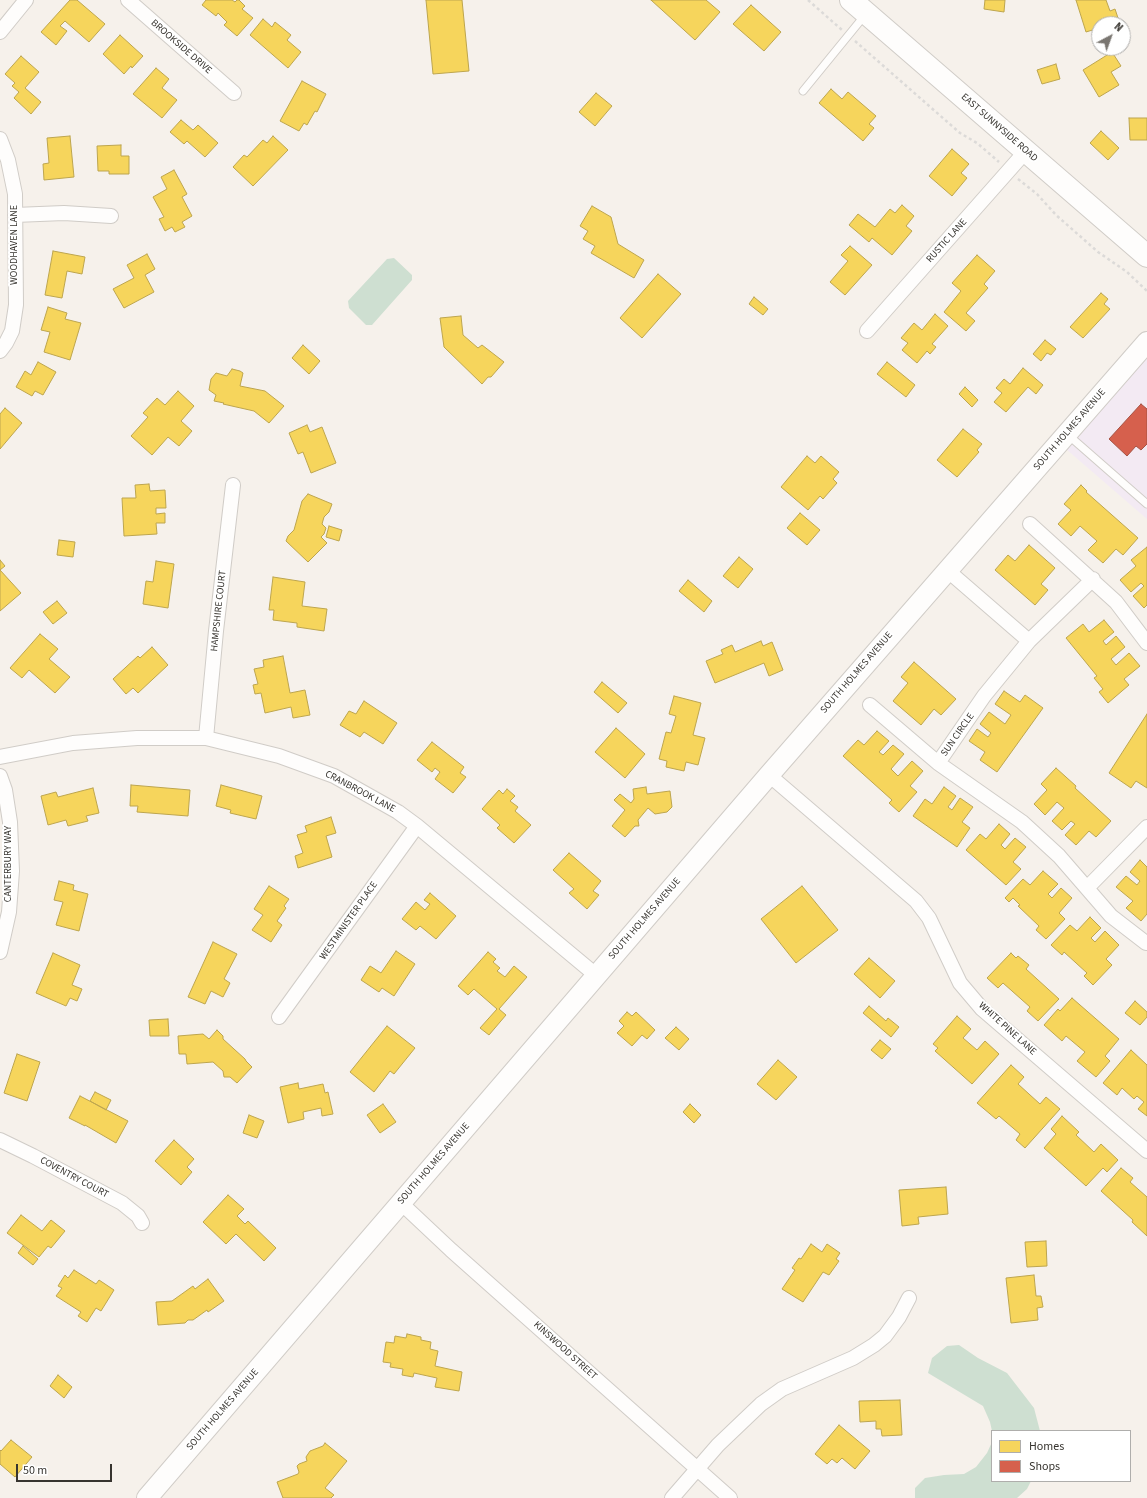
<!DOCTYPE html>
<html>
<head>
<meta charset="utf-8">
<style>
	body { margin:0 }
	#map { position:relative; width:1147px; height:1498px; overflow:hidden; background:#f6f1eb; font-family:"Source Sans 3",sans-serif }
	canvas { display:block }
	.legend { position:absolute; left:991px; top:1430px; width:140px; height:52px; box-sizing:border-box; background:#fff; border:1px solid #afaeac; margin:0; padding:5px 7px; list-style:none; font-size:12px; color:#37342f }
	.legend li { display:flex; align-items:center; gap:8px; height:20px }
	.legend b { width:20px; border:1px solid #afaeac }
	.north { position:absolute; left:1091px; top:16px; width:40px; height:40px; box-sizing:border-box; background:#fff; border:1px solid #afaeac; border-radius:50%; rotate:41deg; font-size:11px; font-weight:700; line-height:16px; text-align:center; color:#37342f }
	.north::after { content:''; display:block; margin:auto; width:14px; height:18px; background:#7a7671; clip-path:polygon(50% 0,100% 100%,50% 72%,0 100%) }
	.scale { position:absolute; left:16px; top:1464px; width:96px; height:18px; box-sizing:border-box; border:2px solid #37342f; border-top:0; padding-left:5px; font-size:12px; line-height:14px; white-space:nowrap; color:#37342f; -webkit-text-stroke:3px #fff; paint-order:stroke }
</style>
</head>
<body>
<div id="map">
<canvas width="1147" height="1498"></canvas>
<ul class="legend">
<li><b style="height:11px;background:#f6d55c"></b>Homes</li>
<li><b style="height:11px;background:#d6604d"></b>Shops</li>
</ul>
<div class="north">N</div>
<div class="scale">50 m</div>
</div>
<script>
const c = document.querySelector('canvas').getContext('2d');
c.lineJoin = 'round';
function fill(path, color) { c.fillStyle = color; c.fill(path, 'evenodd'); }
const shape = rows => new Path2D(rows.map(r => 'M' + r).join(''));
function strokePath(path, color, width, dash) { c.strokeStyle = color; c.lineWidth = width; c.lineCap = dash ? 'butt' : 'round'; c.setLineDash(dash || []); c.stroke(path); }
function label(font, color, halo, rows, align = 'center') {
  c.font = font + ' "Source Sans 3",sans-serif'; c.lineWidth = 4; c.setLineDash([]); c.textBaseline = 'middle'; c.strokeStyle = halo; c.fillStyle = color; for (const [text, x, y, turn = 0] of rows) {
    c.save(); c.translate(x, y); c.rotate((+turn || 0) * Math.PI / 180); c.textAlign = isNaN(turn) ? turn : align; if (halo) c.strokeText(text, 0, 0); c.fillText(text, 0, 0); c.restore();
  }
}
fill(shape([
	[1147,342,1147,519,1059,443]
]), '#f3eaf3');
fill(shape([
	[394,258,412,275,412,280,372,325,366,325,349,308,348,301,387,259],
	[959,1345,978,1358,1007,1373,1034,1408,1040,1431,992,1431,990,1422,983,1406,928,1373,932,1358,947,1346],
	[992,1442,992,1481,1031,1481,1027,1489,1017,1498,915,1498,915,1488,925,1478,944,1475,964,1474,976,1467,987,1453]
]), '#cedfd1');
const homes = shape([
	[70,0,77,0,105,24,89,42,65,21,60,26,67,31,56,45,41,32,70,0],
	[206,0,232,0,235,2,237,0,239,0,245,6,242,9,253,18,237,36,224,25,227,22,218,13,216,16,202,5,206,0],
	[426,0,462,0,469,71,433,74,426,0],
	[651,0,706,0,720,12,695,40,651,0],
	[985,0,1005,0,1004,12,984,9,985,0],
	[1076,0,1106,0,1110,11,1115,9,1120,24,1099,24,1099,28,1086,32,1076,0],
	[751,5,781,32,764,51,733,24,751,5],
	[263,19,272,27,275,22,291,35,287,40,301,52,288,68,250,35,263,19],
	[120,35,143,56,132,68,131,66,124,74,103,54,120,35],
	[1112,52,1121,66,1111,72,1119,85,1099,97,1083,70,1112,52],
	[21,56,39,72,25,88,41,102,31,114,14,98,19,92,12,86,15,83,5,74,21,56],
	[1056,64,1060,79,1042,84,1037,70,1056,64],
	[156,68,169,79,162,88,177,100,162,118,133,94,156,68],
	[302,81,326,94,317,112,315,111,307,125,304,123,299,131,280,121,302,81],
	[831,89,842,99,848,92,876,116,869,124,874,128,863,141,819,103,831,89],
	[596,93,612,106,595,126,579,112,596,93],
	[1129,118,1147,118,1147,140,1130,140,1129,118],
	[181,120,193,130,198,125,218,143,205,157,187,141,184,144,170,132,181,120],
	[1101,131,1119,148,1108,160,1090,143,1101,131],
	[70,136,74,177,44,180,43,164,49,163,47,138,70,136],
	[273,136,288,150,253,186,233,167,244,155,247,157,263,140,267,143,273,136],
	[121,145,121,156,129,156,129,174,109,174,109,171,98,171,97,146,121,145],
	[952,149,969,164,961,173,967,178,952,196,929,176,952,149],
	[174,170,187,194,182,197,192,216,182,222,185,227,175,232,172,227,165,231,159,219,164,217,153,197,167,189,161,177,174,170],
	[902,205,914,216,906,226,912,231,892,255,872,238,869,242,849,225,858,214,875,227,890,209,895,213,902,205],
	[592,206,611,217,618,244,644,260,634,278,591,253,595,246,583,239,588,231,580,226,592,206],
	[850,246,872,265,845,295,830,282,848,261,841,255,850,246],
	[53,251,85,257,82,274,67,271,62,298,45,295,53,251],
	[147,254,155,269,145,275,154,292,124,308,113,289,134,278,127,265,147,254],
	[977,255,995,271,984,284,988,288,966,313,975,321,966,331,944,312,961,291,952,283,977,255],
	[658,274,681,294,642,338,620,318,658,274],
	[1101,293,1108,299,1104,304,1110,309,1083,338,1070,327,1101,293],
	[754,297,768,309,763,315,749,304,754,297],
	[48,307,67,313,65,319,81,323,70,360,44,352,50,332,41,330,48,307],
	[935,314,948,326,932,344,936,347,930,354,927,351,917,363,902,350,908,343,901,338,914,323,922,330,935,314],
	[461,316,463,335,478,348,482,345,504,362,491,377,488,377,482,384,444,347,440,318,461,316],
	[1045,340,1056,349,1051,355,1047,353,1041,361,1033,354,1045,340],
	[303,345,320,361,309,374,292,358,303,345],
	[38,362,56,372,43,395,35,391,32,396,16,387,25,371,31,375,38,362],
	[887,362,915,385,906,397,877,374,887,362],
	[1023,368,1043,385,1036,394,1028,387,1006,412,994,402,1002,393,996,388,1004,379,1010,384,1023,368],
	[232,369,240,371,243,373,240,386,265,391,284,406,269,423,254,411,223,404,224,403,214,401,216,395,209,390,211,379,216,373,227,376,232,369],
	[965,387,978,400,972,407,959,394,965,387],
	[178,391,194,406,181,421,192,431,179,446,168,437,152,455,131,436,148,417,143,413,157,398,165,405,178,391],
	[5,408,22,423,0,449,0,414,5,408],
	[307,425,310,432,322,427,336,463,311,473,303,452,298,454,289,433,307,425],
	[963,429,982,444,977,450,979,452,957,477,937,460,963,429],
	[807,456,815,463,821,456,839,472,833,479,837,483,823,499,820,496,808,510,781,487,807,456],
	[149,484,150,491,165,490,166,508,156,508,156,514,165,513,165,523,156,523,157,534,124,536,122,498,136,498,135,485,149,484],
	[1081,485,1087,491,1086,492,1138,538,1123,555,1116,549,1103,563,1088,550,1097,541,1080,526,1071,536,1058,524,1071,510,1064,504,1081,485],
	[308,494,332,504,329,512,324,517,322,524,326,528,324,534,321,537,327,543,308,562,286,541,288,536,294,530,302,501,308,494],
	[800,513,820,530,807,545,787,528,800,513],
	[329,526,342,530,339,541,326,537,329,526],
	[59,540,75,542,73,557,57,555,59,540],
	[1029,545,1055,568,1041,584,1048,590,1035,605,995,570,1008,555,1015,561,1029,545],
	[1147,547,1147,605,1144,608,1133,596,1144,586,1141,583,1131,592,1120,580,1136,566,1131,560,1147,547],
	[739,557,753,569,738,588,723,576,739,557],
	[0,560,5,566,0,570,21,593,0,611,0,560],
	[156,561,174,564,168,608,143,604,146,581,153,582,156,561],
	[273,577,305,582,302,606,327,609,324,631,297,627,297,623,273,620,274,610,269,610,273,577],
	[688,580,712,601,704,612,679,591,688,580],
	[57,601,67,613,53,624,43,612,57,601],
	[1104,620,1114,632,1103,641,1106,645,1116,636,1125,647,1111,659,1116,665,1129,653,1140,666,1124,679,1129,685,1108,703,1099,692,1103,689,1094,678,1097,676,1066,638,1083,624,1089,632,1104,620],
	[40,634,58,649,49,659,70,677,55,693,29,670,22,678,10,668,40,634],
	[761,641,763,646,772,642,783,670,769,676,764,663,715,683,706,661,723,654,721,650,732,645,735,652,761,641],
	[152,647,168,665,138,693,133,688,126,694,113,679,138,656,140,658,152,647],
	[283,656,290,693,305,690,310,715,293,718,291,707,265,713,261,693,255,694,253,685,258,684,254,669,264,667,263,660,283,656],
	[914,662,956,699,941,715,934,709,921,725,893,701,908,683,901,677,914,662],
	[602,682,627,703,618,713,594,692,602,682],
	[1004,691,1020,702,1025,695,1043,708,997,772,980,760,985,752,969,741,977,729,988,737,991,733,980,724,989,712,1005,724,1011,715,995,704,1004,691],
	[674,696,701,703,693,735,705,738,698,765,686,762,684,771,666,767,667,761,659,759,666,732,671,733,676,716,669,714,674,696],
	[364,701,397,723,383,744,364,732,360,737,340,725,349,711,356,714,364,701],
	[1147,714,1147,788,1136,781,1131,788,1109,773,1147,714],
	[616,728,645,754,625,778,595,752,616,728],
	[877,731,889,741,879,752,883,755,893,745,904,754,891,769,898,776,912,761,923,771,910,786,917,792,899,812,889,803,892,800,843,756,858,740,864,745,877,731],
	[432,742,464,767,460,773,466,777,453,793,435,779,440,772,435,768,432,772,417,760,432,742],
	[1056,768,1076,786,1075,788,1111,821,1096,837,1089,831,1076,845,1065,835,1075,824,1071,821,1062,830,1052,821,1064,808,1057,802,1045,815,1034,804,1047,790,1041,784,1056,768],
	[131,785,190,790,188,816,137,812,138,806,130,806,131,785],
	[221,785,262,796,256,819,230,813,231,810,216,806,221,785],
	[646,787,647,794,670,791,672,807,667,812,655,814,648,808,638,820,639,826,635,826,625,837,612,826,625,810,614,800,620,794,631,803,634,799,633,789,646,787],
	[944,787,956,796,948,807,952,810,960,798,973,807,962,822,970,828,957,847,913,816,925,799,932,804,944,787],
	[93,788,99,813,86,816,88,821,68,826,66,820,48,825,41,796,56,792,58,797,93,788],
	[507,789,515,796,510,801,518,807,515,811,531,825,514,843,497,828,500,825,482,809,499,790,503,794,507,789],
	[331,817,336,833,326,836,332,857,298,868,295,856,303,853,297,835,307,832,305,826,331,817],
	[999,824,1010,834,1001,845,1005,849,1015,838,1026,847,1013,862,1021,869,1006,885,966,850,980,834,986,839,999,824],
	[569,853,601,881,593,891,599,895,587,909,569,893,574,889,553,870,569,853],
	[1140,860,1147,867,1147,914,1141,921,1126,908,1133,901,1116,887,1126,876,1137,885,1140,881,1130,872,1140,860],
	[1043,871,1058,884,1048,894,1052,898,1061,888,1072,898,1059,913,1065,919,1046,939,1036,930,1039,926,1018,906,1020,905,1013,898,1009,902,1005,898,1023,879,1030,885,1043,871],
	[59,881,74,885,73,890,88,894,79,931,56,925,63,902,54,900,59,881],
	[269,886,289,899,284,906,286,908,277,921,282,925,271,942,252,930,263,915,254,909,269,886],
	[802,886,838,930,796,963,761,919,802,886],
	[430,893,456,916,436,939,420,926,416,930,402,919,416,902,425,910,430,904,424,900,430,893],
	[1090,917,1101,928,1091,938,1095,942,1105,931,1119,945,1106,959,1112,965,1093,985,1084,976,1087,973,1064,952,1062,955,1051,945,1070,925,1077,931,1090,917],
	[213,942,237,954,224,979,230,983,223,997,211,991,205,1004,188,997,213,942],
	[396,951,415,964,394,996,382,988,379,992,361,980,370,966,381,973,396,951],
	[488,952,496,959,493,962,500,968,497,971,505,977,514,966,527,977,499,1009,506,1015,489,1035,480,1028,497,1009,474,989,468,995,458,986,488,952],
	[53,953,80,965,72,985,82,989,77,1001,70,998,66,1006,36,993,53,953],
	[1011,953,1016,958,1018,956,1029,965,1026,969,1059,999,1038,1021,1027,1011,1030,1007,1003,983,998,988,987,978,1011,953],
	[869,958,895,981,880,998,854,974,869,958],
	[1072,998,1119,1039,1105,1056,1110,1061,1096,1077,1077,1061,1085,1052,1066,1036,1062,1041,1044,1025,1058,1009,1060,1011,1072,998],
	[1135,1001,1147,1012,1147,1017,1140,1025,1125,1013,1135,1001],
	[869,1006,886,1021,888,1018,899,1027,891,1037,863,1013,869,1006],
	[627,1012,632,1016,636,1012,655,1030,647,1039,642,1035,632,1046,617,1033,624,1026,619,1021,627,1012],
	[957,1016,971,1029,963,1038,977,1050,985,1041,999,1054,972,1084,935,1051,938,1048,933,1044,957,1016],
	[168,1019,169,1036,150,1036,149,1020,168,1019],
	[387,1026,415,1048,394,1074,390,1071,374,1092,350,1072,387,1026],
	[676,1027,689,1039,679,1050,665,1038,676,1027],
	[217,1030,223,1036,223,1039,245,1059,246,1061,252,1067,237,1083,230,1077,224,1077,223,1071,213,1062,187,1064,186,1054,179,1054,178,1036,203,1034,209,1039,217,1030],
	[880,1040,891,1049,882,1059,871,1050,880,1040],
	[1131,1050,1147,1065,1147,1116,1138,1109,1144,1102,1137,1096,1134,1099,1122,1088,1117,1095,1103,1083,1131,1050],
	[17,1054,40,1062,27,1101,4,1093,17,1054],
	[778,1060,797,1077,776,1100,757,1084,778,1060],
	[1011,1065,1024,1077,1018,1084,1040,1104,1046,1097,1060,1109,1025,1148,1016,1140,1020,1134,999,1116,996,1119,977,1103,1011,1065],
	[298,1083,299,1089,323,1084,325,1093,328,1092,333,1114,322,1116,321,1108,303,1112,304,1119,288,1123,280,1087,298,1083],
	[95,1092,111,1100,106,1110,90,1101,95,1092],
	[80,1096,128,1121,116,1143,85,1125,85,1126,69,1118,80,1096],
	[383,1104,396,1122,380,1133,367,1115,383,1104],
	[690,1104,701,1115,694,1123,683,1112,690,1104],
	[249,1115,264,1121,257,1138,243,1133,249,1115],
	[1062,1116,1079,1132,1076,1135,1094,1152,1101,1144,1118,1160,1107,1172,1103,1168,1086,1186,1044,1148,1056,1134,1051,1129,1062,1116],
	[174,1140,194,1159,187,1167,192,1172,181,1185,155,1161,174,1140],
	[1121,1168,1133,1178,1130,1182,1147,1197,1147,1236,1132,1222,1133,1220,1101,1191,1121,1168],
	[946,1187,948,1214,918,1217,919,1224,902,1226,899,1190,946,1187],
	[228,1195,244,1209,237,1216,245,1224,248,1221,276,1248,264,1261,236,1234,226,1244,203,1222,228,1195],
	[21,1215,42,1231,51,1220,65,1231,51,1248,48,1246,39,1257,7,1233,21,1215],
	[1046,1241,1047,1266,1027,1267,1025,1242,1046,1241],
	[811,1244,822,1252,827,1244,840,1253,836,1259,839,1261,829,1275,823,1272,803,1302,782,1289,795,1270,792,1268,799,1258,801,1259,811,1244],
	[23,1246,38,1259,33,1265,18,1253,23,1246],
	[74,1270,96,1284,99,1280,114,1290,101,1311,96,1308,87,1322,78,1316,81,1312,56,1296,62,1288,58,1286,65,1275,68,1278,74,1270],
	[1034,1275,1036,1296,1041,1296,1043,1307,1037,1308,1038,1320,1011,1323,1006,1278,1034,1275],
	[208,1279,224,1301,208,1312,207,1310,193,1320,188,1320,185,1323,158,1325,156,1302,172,1301,193,1286,195,1289,208,1279],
	[407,1334,421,1337,421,1340,431,1342,430,1349,438,1351,435,1366,462,1372,459,1391,435,1387,437,1378,414,1373,413,1377,402,1375,403,1369,390,1367,391,1363,383,1362,386,1342,394,1343,395,1336,406,1338,407,1334],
	[58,1375,72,1387,64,1398,50,1386,58,1375],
	[900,1400,902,1435,882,1436,881,1429,876,1429,876,1421,860,1422,859,1401,900,1400],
	[839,1425,870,1451,855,1469,842,1458,837,1463,832,1459,827,1464,815,1454,839,1425],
	[11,1440,32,1457,15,1477,0,1464,0,1450,1,1451,11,1440],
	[325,1443,347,1461,325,1488,334,1495,331,1498,283,1498,277,1482,298,1474,299,1472,297,1466,299,1464,307,1461,306,1457,310,1451,323,1446,325,1443]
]);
fill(homes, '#f6d55c');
strokePath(homes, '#bda54e', 1);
const shops = shape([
	[1141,404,1147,409,1147,444,1141,450,1136,446,1127,456,1109,439,1141,404]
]);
fill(shops, '#d6604d');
strokePath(shops, '#a65344', 1);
const lane = shape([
	[803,91,865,15],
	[1067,434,1147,504]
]);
const street = shape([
	[128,0,234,93],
	[0,32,26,0],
	[0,139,8,160,15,194,16,305,12,331,6,343,0,351],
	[15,215,64,213,111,216],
	[867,331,1026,151],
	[1030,524,1116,602,1147,643],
	[947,570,1029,641],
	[870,705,938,763,1022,822,1059,856,1111,916,1146,943],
	[206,738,216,631,233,485],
	[0,757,73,743,137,738,206,738,279,756,334,776,398,812,417,826,597,976],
	[938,763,984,696,1029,641,1093,579],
	[769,775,916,901,929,918,960,983,982,1009,1147,1151],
	[0,776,5,790,10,822,12,871,9,912,0,952],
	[1087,888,1147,827],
	[279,1017,417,826],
	[0,1140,33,1156,122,1203,138,1216,142,1223],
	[401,1203,451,1250,730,1498],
	[672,1498,718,1445,761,1404,782,1389,853,1358,874,1345,885,1336,899,1317,909,1298]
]);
const secondary = shape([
	[147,1498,769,775,1147,342]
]);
const primary = shape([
	[851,0,1147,256]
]);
strokePath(lane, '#d0ccc7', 9);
strokePath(street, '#d0ccc7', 16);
strokePath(secondary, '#d0ccc7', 22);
strokePath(primary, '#d0ccc7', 24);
strokePath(shape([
	[808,0,842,30],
	[855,41,960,133,977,143,999,162],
	[1018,179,1037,194,1056,215,1098,252,1127,272,1147,291]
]), '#dcdad8', 2.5, [3, 3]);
strokePath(lane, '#fefdfc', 7);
strokePath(street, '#fefdfc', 14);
strokePath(secondary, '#fefdfc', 20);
strokePath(primary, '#fefdfc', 22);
label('10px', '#37342f', '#fff', [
	["BROOKSIDE DRIVE",181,47,41],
	["EAST SUNNYSIDE ROAD",999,128,41],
	["RUSTIC LANE",947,241,-48],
	["WOODHAVEN LANE",15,245,-90],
	["SOUTH HOLMES AVENUE",1070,430,-49],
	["HAMPSHIRE COURT",219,611,-84],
	["SOUTH HOLMES AVENUE",857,673,-49],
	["SUN CIRCLE",958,735,-55],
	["CRANBROOK LANE",360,792,28],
	["CANTERBURY WAY",9,864,-90],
	["SOUTH HOLMES AVENUE",645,919,-49],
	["WESTMINISTER PLACE",349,921,-55],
	["WHITE PINE LANE",1007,1029,42],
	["SOUTH HOLMES AVENUE",434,1164,-49],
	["COVENTRY COURT",74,1178,28],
	["KINSWOOD STREET",565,1351,42],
	["SOUTH HOLMES AVENUE",223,1410,-49]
]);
</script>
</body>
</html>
